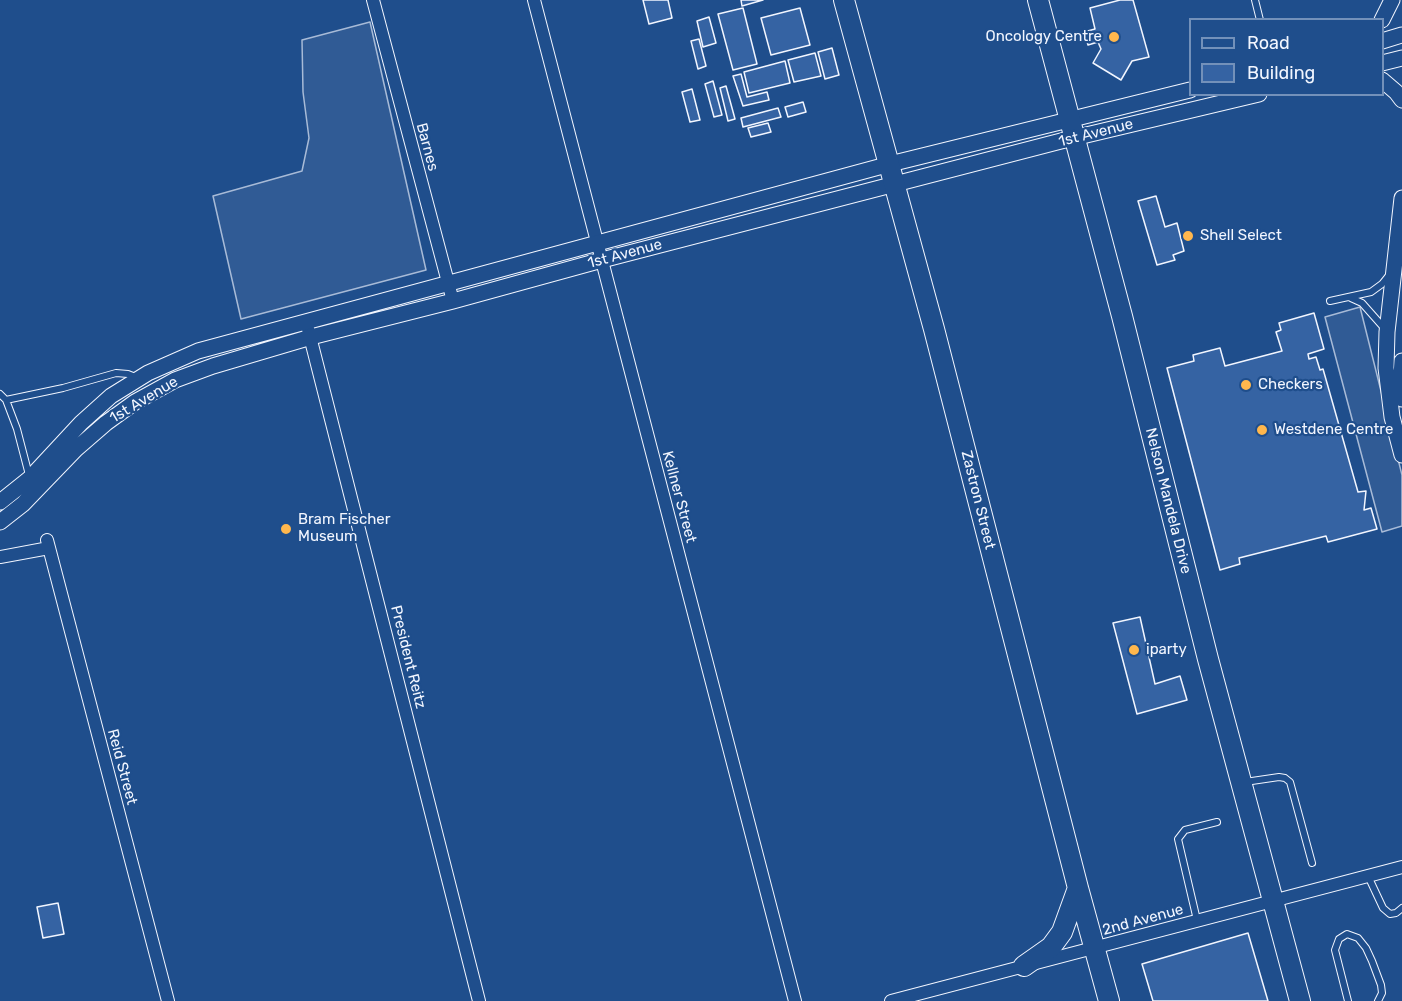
<!DOCTYPE html>
<html>
<head>
<meta charset="utf-8">
<style>
	body { margin:0 }
	#map { position:relative; width:1402px; height:1001px; overflow:hidden; background:#1f4e8c; font-family:Rubik,sans-serif }
	canvas { display:block }
	.legend { position:absolute; left:1189px; top:18px; width:195px; height:78px; box-sizing:border-box; background:#1f4e8c; border:2px solid #7391ba; margin:0; padding:8px 10px; list-style:none; font-size:18px; color:#f2f6ff }
	.legend li { display:flex; align-items:center; gap:12px; height:30px }
	.legend b { width:30px; border:2px solid #7391ba }
</style>
</head>
<body>
<div id="map">
<canvas width="1402" height="1001"></canvas>
<ul class="legend">
<li><b style="height:8px;background:#1f4e8c"></b>Road</li>
<li><b style="height:16px;background:#3563a3"></b>Building</li>
</ul>
</div>
<script>
const c = document.querySelector('canvas').getContext('2d');
c.lineJoin = 'round';
function fill(path, color) { c.fillStyle = color; c.fill(path, 'evenodd'); }
const shape = rows => new Path2D(rows.map(r => 'M' + r).join(''));
function strokePath(path, color, width, dash) { c.strokeStyle = color; c.lineWidth = width; c.lineCap = dash ? 'butt' : 'round'; c.setLineDash(dash || []); c.stroke(path); }
function label(font, color, halo, rows, align = 'center') {
  c.font = font + ' Rubik,sans-serif'; c.lineWidth = 4.5; c.setLineDash([]); c.textBaseline = 'middle'; c.strokeStyle = halo; c.fillStyle = color; for (const [text, x, y, turn = 0] of rows) {
    c.save(); c.translate(x, y); c.rotate((+turn || 0) * Math.PI / 180); c.textAlign = isNaN(turn) ? turn : align; if (halo) c.strokeText(text, 0, 0); c.fillText(text, 0, 0); c.restore();
  }
}
const built = shape([
	[370,22,426,270,241,319,213,196,302,171,309,138,303,92,302,40,370,22],
	[1360,307,1402,475,1402,526,1382,532,1325,317,1360,307]
]);
fill(built, '#305b95');
strokePath(built, '#a8bbd7', 1.5);
const building = shape([
	[643,0,668,0,672,18,649,24,643,0],
	[741,0,763,0,742,6,741,0],
	[1120,0,1133,0,1149,57,1132,61,1121,80,1093,63,1101,49,1098,42,1088,45,1084,32,1095,29,1090,8,1120,0],
	[743,8,757,64,733,70,718,14,743,8],
	[800,8,810,45,771,55,761,18,800,8],
	[709,17,716,43,703,47,697,21,709,17],
	[699,39,706,66,698,69,691,41,699,39],
	[832,48,839,75,825,79,818,52,832,48],
	[815,53,821,76,794,82,788,60,815,53],
	[785,61,790,83,749,93,744,72,785,61],
	[741,74,747,97,767,92,769,100,743,106,733,76,741,74],
	[713,81,722,115,714,117,705,84,713,81],
	[726,86,735,119,728,121,720,88,726,86],
	[692,89,700,120,690,122,682,92,692,89],
	[803,102,806,112,788,117,785,107,803,102],
	[778,108,781,117,743,127,741,118,778,108],
	[768,123,771,132,751,137,748,128,768,123],
	[1156,196,1165,227,1177,223,1184,251,1173,255,1175,260,1157,265,1138,201,1156,196],
	[1314,313,1324,349,1308,354,1309,359,1316,357,1320,370,1323,369,1358,492,1366,491,1364,510,1371,508,1377,529,1328,542,1326,536,1239,558,1240,564,1220,570,1167,368,1194,361,1193,355,1220,348,1225,366,1282,351,1276,332,1281,330,1279,323,1314,313],
	[1140,617,1155,684,1180,676,1187,700,1137,714,1113,623,1140,617],
	[58,903,64,934,43,938,37,907,58,903],
	[1248,933,1268,1001,1153,1001,1142,964,1248,933]
]);
fill(building, '#3563a3');
strokePath(building, '#f2f6ff', 1.5);
const service = shape([
	[1255,0,1260,20],
	[1351,298,1362,303,1385,329],
	[1330,301,1371,292,1382,284,1390,274],
	[0,394,6,400,17,429,29,475],
	[6,400,63,388,116,373,128,374,138,378],
	[1245,782,1279,777,1285,778,1290,782,1312,863],
	[1368,876,1383,908,1390,914,1396,913,1402,908],
	[1197,920,1178,839,1185,830,1217,822],
	[1348,1001,1335,950,1339,939,1347,934,1358,938,1366,948,1372,961,1381,985,1382,993,1378,1001]
]);
const minor = shape([
	[373,0,453,301],
	[534,0,795,1001],
	[306,321,479,1001],
	[47,540,168,1001],
	[0,557,49,548],
	[891,1001,1402,867]
]);
const tertiary = shape([
	[1382,20,1392,0],
	[1382,41,1402,35],
	[1382,63,1402,58],
	[1382,80,1396,92,1402,100],
	[1402,198,1387,332,1386,368,1392,417,1402,455],
	[1402,361,1400,390,1402,399],
	[0,502,29,479,81,423,111,396,148,373,198,351,890,164,1190,90],
	[0,522,23,504,76,449,106,423,135,402,175,380,213,366,311,337,453,301,602,260,1061,141,1259,94]
]);
const trunk = shape([
	[844,0,934,329,1078,888,1109,1001],
	[1038,0,1122,316,1208,659,1300,1001],
	[1024,966,1051,947,1062,932,1078,888]
]);
strokePath(service, '#f2f6ff', 8);
strokePath(minor, '#f2f6ff', 14);
strokePath(tertiary, '#f2f6ff', 17);
strokePath(trunk, '#f2f6ff', 22);
strokePath(service, '#1f4e8c', 6);
strokePath(minor, '#1f4e8c', 12);
strokePath(tertiary, '#1f4e8c', 15);
strokePath(trunk, '#1f4e8c', 20);
for (const [x, y, r, color] of [
	[1114,37,6,"#ffb74d"],
	[1188,236,6,"#ffb74d"],
	[1246,385,6,"#ffb74d"],
	[1262,430,6,"#ffb74d"],
	[286,529,6,"#ffb74d"],
	[1134,650,6,"#ffb74d"]
]) { const dot = new Path2D(); dot.arc(x, y, r, 0, 2 * Math.PI); c.fillStyle = color; c.fill(dot); strokePath(dot, '#1f4e8c', 2); }
label('15px', '#f2f6ff', '#1f4e8c', [
	["Oncology Centre",1102,37,"right"],
	["Shell Select",1200,236],
	["Checkers",1258,385],
	["Westdene Centre",1274,430],
	["Bram Fischer",298,520],
	["Museum",298,537],
	["iparty",1146,650]
], 'left');
label('15px', '#f2f6ff', '#1f4e8c', [
	["1st Avenue",1096,133,-14],
	["Barnes",427,147,75],
	["1st Avenue",625,254,-15],
	["1st Avenue",144,400,-31],
	["Kellner Street",679,497,75],
	["Zastron Street",978,500,76],
	["Nelson Mandela Drive",1168,501,76],
	["President Reitz",408,657,76],
	["Reid Street",122,767,75],
	["2nd Avenue",1143,920,-15]
]);
</script>
</body>
</html>
